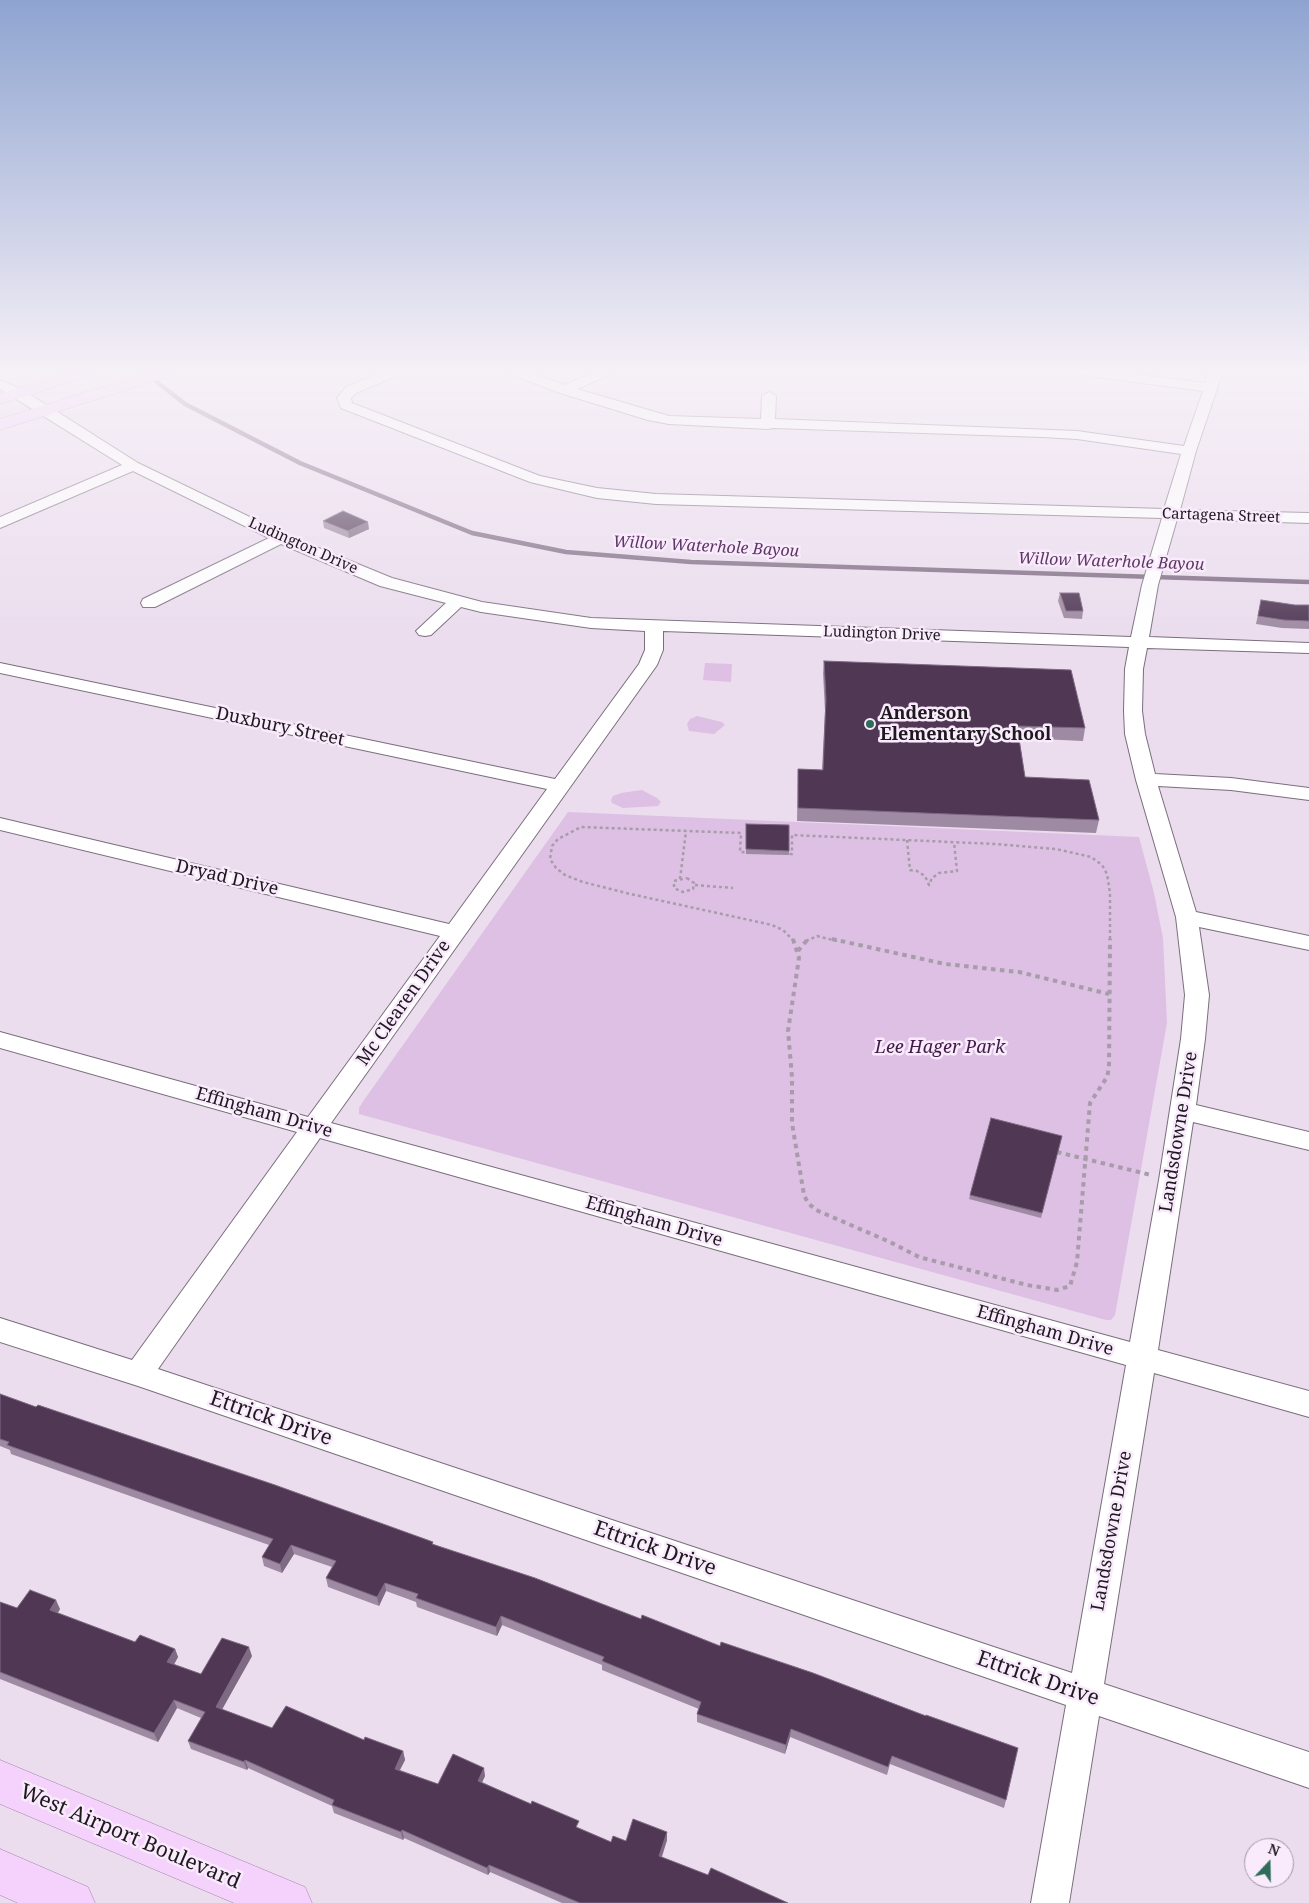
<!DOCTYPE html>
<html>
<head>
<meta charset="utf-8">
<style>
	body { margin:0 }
	#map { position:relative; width:1309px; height:1903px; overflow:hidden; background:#ebddee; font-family:"Noto Serif",serif }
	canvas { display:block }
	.north { position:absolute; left:1244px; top:1838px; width:50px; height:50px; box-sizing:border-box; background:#f9eafc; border:1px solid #a196a4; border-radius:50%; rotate:21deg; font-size:14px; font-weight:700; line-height:20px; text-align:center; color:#1e191f }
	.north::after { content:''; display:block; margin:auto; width:18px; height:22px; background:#2f6d59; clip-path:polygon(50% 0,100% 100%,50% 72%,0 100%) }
</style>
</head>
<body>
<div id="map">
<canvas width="1309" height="1903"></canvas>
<div class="north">N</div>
</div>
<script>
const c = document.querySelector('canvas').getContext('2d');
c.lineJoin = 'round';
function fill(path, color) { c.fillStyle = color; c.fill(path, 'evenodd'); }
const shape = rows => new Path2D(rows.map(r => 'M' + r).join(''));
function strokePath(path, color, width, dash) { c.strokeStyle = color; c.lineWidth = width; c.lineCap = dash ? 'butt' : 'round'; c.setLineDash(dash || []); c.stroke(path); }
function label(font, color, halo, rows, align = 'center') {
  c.font = font + ' "Noto Serif",serif'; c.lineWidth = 5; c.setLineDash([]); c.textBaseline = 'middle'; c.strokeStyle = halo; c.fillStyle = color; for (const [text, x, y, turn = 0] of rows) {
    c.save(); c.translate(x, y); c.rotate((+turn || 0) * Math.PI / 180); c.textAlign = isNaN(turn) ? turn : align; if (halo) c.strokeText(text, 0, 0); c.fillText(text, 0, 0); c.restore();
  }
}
fill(shape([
	[705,663,732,664,731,682,703,680],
	[697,716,722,722,725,725,714,734,689,731,687,724,690,719],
	[642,790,657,798,661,802,658,806,623,808,612,803,611,800,613,796,621,793],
	[568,812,1139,837,1154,893,1163,938,1167,1023,1115,1315,1111,1320,1106,1320,359,1114,359,1108,364,1100]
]), '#ddc0e4');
strokePath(shape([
	[143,371,185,404,300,463,472,533,566,552,691,562,1309,582]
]), '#7e6982', 4.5);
const minor = shape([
	[384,371,403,371,401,374,356,393,351,398,352,403,540,476,597,488,656,494,1164,509,1181,454,1077,439,1043,437,773,428,768,429,669,424,648,420,560,393,509,374,507,371,526,371,565,385,596,371,614,371,612,374,577,389,669,416,761,419,762,396,769,392,776,396,775,419,1077,431,1184,446,1203,391,1081,375,1074,371,1112,371,1205,383,1209,371,1223,371,1196,451,1180,510,1309,513,1309,523,1177,519,1158,585,1149,637,1309,643,1309,653,1147,648,1143,669,1142,711,1145,734,1155,774,1231,778,1309,788,1309,800,1231,790,1158,786,1196,912,1309,936,1309,950,1199,927,1209,995,1205,1039,1196,1105,1309,1132,1309,1150,1193,1122,1158,1350,1309,1391,1309,1417,1154,1373,1104,1684,1309,1752,1309,1788,1099,1716,1069,1903,1031,1903,1066,1705,138,1386,0,1342,0,1318,132,1360,297,1132,0,1048,0,1032,308,1117,440,936,0,830,0,818,449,924,547,789,0,673,0,663,555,779,639,664,645,650,645,631,591,628,481,612,461,607,431,635,425,636,419,635,416,631,446,603,380,586,281,544,155,607,143,607,141,603,143,599,269,538,133,471,0,528,0,517,122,465,0,389,0,380,23,390,138,463,287,535,392,578,482,602,591,618,1131,637,1142,585,1162,518,656,504,597,498,530,482,341,408,337,398,346,387,384,371],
	[663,631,1129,647,1125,669,1124,711,1125,734,1136,780,1176,917,1185,995,1181,1039,1159,1180,1130,1342,331,1123,657,665,663,650,663,631],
	[320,1138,1126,1365,1072,1673,158,1369,320,1138]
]);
const major = shape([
	[74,371,99,371,97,374,0,404,0,394,74,371],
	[154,371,179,371,177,374,0,430,0,419,154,371],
	[0,1760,305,1887,312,1903,234,1903,0,1804,0,1760],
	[0,1849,88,1887,95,1903,18,1903,0,1895,0,1849]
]);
strokePath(minor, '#7a6e7d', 2);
strokePath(major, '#a47ead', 1);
strokePath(shape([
	[907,840,910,870,917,871,925,876,929,885,932,878,939,873,957,871,954,842],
	[687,878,694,883,693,889,683,892,674,888,674,881,687,878],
	[680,879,686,831],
	[695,885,733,888],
	[794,941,783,930,772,925,626,893,583,882,565,875,556,868,550,859,552,846,558,839,581,827,741,833,740,852,792,854,792,835,995,844,1056,849,1091,857,1102,865,1107,874,1110,893,1110,941],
	[806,941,817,936,837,941]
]), '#a79ca9', 2.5, [3, 3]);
strokePath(shape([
	[793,939,799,958,788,1031,792,1077,792,1123,804,1195,808,1203,816,1210,890,1242,919,1257,1027,1285,1057,1290,1070,1286,1077,1262,1090,1103,1107,1077,1109,1068,1110,939],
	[832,939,945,964,1019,972,1109,994],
	[798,951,808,939],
	[1057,1152,1151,1175]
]), '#a79ca9', 4, [4.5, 4.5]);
fill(minor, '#fff');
fill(major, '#f4d2fc');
fill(shape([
	[323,521,369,529,349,538,324,528],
	[1060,593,1083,611,1082,619,1064,618,1058,601],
	[1261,600,1295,605,1309,605,1309,629,1282,628,1256,624],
	[824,661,1085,728,1083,741,1019,738,1025,777,1099,820,1096,833,797,821,798,769,822,770,825,711,823,673],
	[746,824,789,851,789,855,746,854],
	[1062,1136,1041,1218,969,1199,970,1195],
	[0,1394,36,1407,433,1542,433,1544,1006,1800,1004,1808,890,1764,887,1775,790,1737,785,1754,697,1722,697,1714,699,1709,602,1670,602,1665,502,1625,497,1636,417,1607,416,1602,386,1591,379,1606,328,1587,326,1578,332,1567,294,1554,282,1573,264,1566,262,1557,269,1545,11,1454,10,1450,0,1446],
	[0,1602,17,1608,60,1609,58,1613,135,1642,175,1649,178,1657,174,1664,201,1674,252,1656,222,1709,272,1728,364,1740,403,1751,405,1760,400,1770,438,1784,485,1776,482,1782,579,1828,611,1842,626,1841,667,1832,667,1840,662,1857,708,1875,788,1903,562,1903,490,1872,488,1875,404,1838,403,1840,334,1813,332,1806,248,1768,247,1770,191,1749,188,1741,201,1718,177,1708,158,1742,0,1679]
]), '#9e8aa2');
fill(shape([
	[368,522,369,529,349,538,348,531],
	[291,1545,294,1554,282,1573,280,1564],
	[385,1583,386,1591,379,1606,377,1597],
	[56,1600,60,1609,54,1618,50,1610],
	[501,1616,502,1625,497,1636,496,1627],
	[249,1647,252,1656,219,1715,216,1707],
	[175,1649,178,1657,171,1670,167,1662],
	[174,1700,177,1708,158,1742,154,1733],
	[791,1729,790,1737,785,1754,786,1745],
	[403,1751,405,1760,396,1777,395,1769],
	[245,1760,248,1768,247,1770,244,1762],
	[484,1768,485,1776,479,1789,478,1781],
	[402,1830,404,1838,403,1840,401,1832],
	[667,1832,667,1840,659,1864,659,1856],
	[489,1865,490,1872,488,1875,487,1868]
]), '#7e6a83');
const building = shape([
	[343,511,368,522,348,531,323,521,343,511],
	[1060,593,1079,593,1083,611,1066,611,1060,593],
	[1261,600,1295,605,1309,605,1309,621,1284,620,1258,616,1261,600],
	[824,661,1071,670,1085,728,1017,726,1025,777,1089,780,1099,820,798,808,798,769,823,770,826,699,824,661],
	[746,824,789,825,789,851,746,849,746,824],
	[991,1118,1062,1136,1042,1213,970,1195,991,1118],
	[0,1394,36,1407,38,1405,275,1485,433,1542,432,1544,535,1578,641,1619,642,1615,720,1646,721,1642,813,1673,926,1716,926,1715,1018,1748,1006,1800,892,1756,888,1767,791,1729,786,1745,697,1714,701,1702,602,1661,604,1657,501,1616,496,1627,416,1598,418,1594,385,1583,377,1597,326,1578,336,1561,291,1545,280,1564,262,1557,273,1539,7,1445,9,1442,0,1439,0,1394],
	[30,1590,56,1600,50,1610,135,1642,140,1635,175,1649,167,1662,201,1674,222,1638,249,1647,216,1707,272,1728,286,1706,364,1740,365,1737,403,1751,395,1769,438,1784,453,1754,484,1768,478,1781,531,1804,532,1801,579,1821,576,1827,611,1842,613,1836,626,1841,633,1819,667,1832,659,1856,708,1875,711,1868,788,1903,580,1903,489,1865,487,1868,402,1830,401,1832,332,1805,334,1800,245,1760,244,1762,188,1741,205,1712,174,1700,154,1733,0,1672,0,1602,17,1608,30,1590]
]);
fill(building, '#503855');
strokePath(building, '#7e6a83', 1);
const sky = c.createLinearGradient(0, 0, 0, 638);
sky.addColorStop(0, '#8ea4d0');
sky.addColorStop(0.58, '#f6f0f7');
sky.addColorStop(1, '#f6f0f700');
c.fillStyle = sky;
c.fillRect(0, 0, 1309, 638);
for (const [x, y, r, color] of [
	[870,724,5,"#2f6d59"]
]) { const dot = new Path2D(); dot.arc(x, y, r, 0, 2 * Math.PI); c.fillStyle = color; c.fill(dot); strokePath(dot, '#f9eafc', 2); }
label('15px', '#1e191f', '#f9eafc', [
	["Cartagena Street",1221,516,2],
	["Ludington Drive",303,546,24],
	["Ludington Drive",882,634,2]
]);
label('italic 16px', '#5d3765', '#f9eafc', [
	["Willow Waterhole Bayou",706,547,3],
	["Willow Waterhole Bayou",1111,562,2]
]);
label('bold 18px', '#1e191f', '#f9eafc', [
	["Anderson",880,714],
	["Elementary School",880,735]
], 'left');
label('18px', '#1e191f', '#f9eafc', [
	["Duxbury Street",280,727,12],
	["Dryad Drive",227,878,13],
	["Mc Clearen Drive",404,1003,-55],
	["Effingham Drive",264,1113,16],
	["Landsdowne Drive",1179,1132,-81],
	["Effingham Drive",654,1222,16],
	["Effingham Drive",1045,1331,16],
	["Landsdowne Drive",1112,1531,-80]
]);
label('italic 18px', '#401b48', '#f9eafc', [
	["Lee Hager Park",940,1048]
]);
label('21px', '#1e191f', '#f9eafc', [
	["Ettrick Drive",271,1419,19],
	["Ettrick Drive",655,1549,19],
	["Ettrick Drive",1038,1679,19],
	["West Airport Boulevard",130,1837,23]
]);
</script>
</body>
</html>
